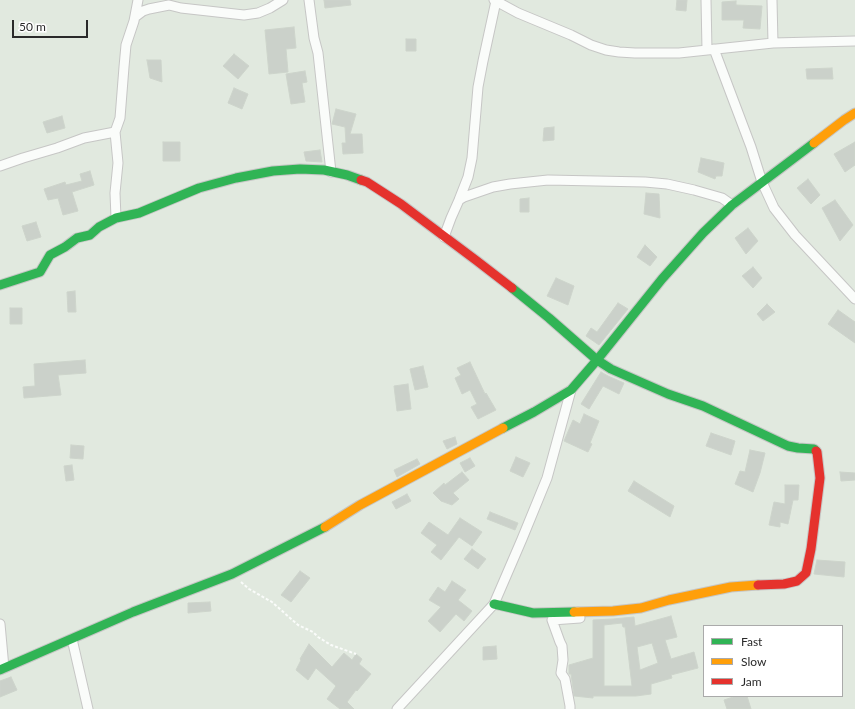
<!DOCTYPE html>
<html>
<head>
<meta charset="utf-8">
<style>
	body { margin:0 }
	#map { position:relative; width:855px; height:709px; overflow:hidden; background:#e1e9df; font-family:Lato,sans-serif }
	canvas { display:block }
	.legend { position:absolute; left:703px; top:625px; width:140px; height:72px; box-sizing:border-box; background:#fff; border:1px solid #aaa; margin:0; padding:5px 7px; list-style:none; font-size:12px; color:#2a2a2a }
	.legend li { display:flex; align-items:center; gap:8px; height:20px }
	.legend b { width:20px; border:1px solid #aaa }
	.scale { position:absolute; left:12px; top:20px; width:76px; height:18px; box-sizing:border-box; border:2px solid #2a2a2a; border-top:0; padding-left:5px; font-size:12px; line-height:14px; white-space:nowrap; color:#2a2a2a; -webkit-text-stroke:3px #fff; paint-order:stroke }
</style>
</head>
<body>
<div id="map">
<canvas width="855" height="709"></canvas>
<ul class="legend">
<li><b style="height:5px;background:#30b455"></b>Fast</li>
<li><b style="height:5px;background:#ff9f0a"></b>Slow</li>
<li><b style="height:5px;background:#e5322d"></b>Jam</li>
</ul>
<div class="scale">50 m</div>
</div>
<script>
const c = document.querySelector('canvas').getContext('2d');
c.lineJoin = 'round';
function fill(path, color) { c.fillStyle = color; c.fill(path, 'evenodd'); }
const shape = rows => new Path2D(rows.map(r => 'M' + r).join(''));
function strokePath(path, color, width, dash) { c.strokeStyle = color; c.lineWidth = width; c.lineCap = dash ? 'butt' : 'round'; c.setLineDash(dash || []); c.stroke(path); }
const building = shape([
	[324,0,350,0,351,5,325,8,324,0],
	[677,0,687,0,686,11,676,10,677,0],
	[736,1,736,5,762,6,760,29,743,28,744,20,722,20,722,2,736,1],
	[294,27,296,48,286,49,288,72,269,74,265,30,294,27],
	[406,39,416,39,416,51,406,51,406,39],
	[234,54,249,66,238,79,223,66,234,54],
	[147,60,161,60,162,82,150,78,147,60],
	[832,68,833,79,807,79,806,69,832,68],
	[305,71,307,82,302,83,305,102,291,104,286,74,305,71],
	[234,88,248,94,242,109,228,103,234,88],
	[336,109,356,114,350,134,362,134,363,153,343,154,342,143,346,143,345,127,332,124,336,109],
	[62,116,65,128,47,133,43,122,62,116],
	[554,127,554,140,543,141,544,128,554,127],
	[163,142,180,142,180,161,163,161,163,142],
	[855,142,855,165,845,172,834,154,855,142],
	[320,150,322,162,306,161,304,152,320,150],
	[701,158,724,163,722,176,716,176,715,179,698,172,701,158],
	[90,171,94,185,72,192,78,211,63,215,58,198,48,200,44,189,65,182,66,185,82,181,80,174,90,171],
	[808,179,820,195,811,204,797,188,808,179],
	[646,193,659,194,660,218,644,214,646,193],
	[529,198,529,212,520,212,520,199,529,198],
	[835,200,853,225,840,241,822,208,835,200],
	[36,222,41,237,27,241,22,226,36,222],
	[748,228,758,241,746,254,735,238,748,228],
	[645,245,657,257,650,266,637,257,645,245],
	[753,267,762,278,753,288,742,276,753,267],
	[556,278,574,286,568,305,547,296,556,278],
	[75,291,76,312,68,312,67,292,75,291],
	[618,303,628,309,599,345,586,336,591,328,597,332,618,303],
	[767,304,775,312,763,321,757,314,767,304],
	[10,308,22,308,22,324,10,324,10,308],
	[838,310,855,322,855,343,828,324,838,310],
	[85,360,86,373,58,375,61,395,24,398,23,387,35,386,34,364,85,360],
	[470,362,485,394,486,393,496,410,478,419,471,407,477,404,470,390,462,394,455,378,461,375,457,368,470,362],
	[423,366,428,387,415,390,410,369,423,366],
	[601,372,608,376,624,383,619,394,603,386,589,409,581,404,601,372],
	[408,384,411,409,397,411,394,386,408,384],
	[584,414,599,421,590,443,592,444,588,452,564,441,573,420,580,424,584,414],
	[711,433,735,441,731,455,706,446,711,433],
	[455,437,457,444,447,449,443,441,455,437],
	[71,445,84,446,83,459,70,458,71,445],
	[750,450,765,453,760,473,753,492,735,484,740,471,745,472,750,450],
	[516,457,530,463,523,477,510,471,516,457],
	[470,458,475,466,465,472,460,463,470,458],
	[417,459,420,464,397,477,394,470,417,459],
	[72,465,74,480,66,481,64,466,72,465],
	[462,472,469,480,453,493,459,499,452,505,441,501,433,493,444,483,445,485,462,472],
	[840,472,855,473,855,480,841,481,840,472],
	[634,481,674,506,670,517,628,491,634,481],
	[785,485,799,485,798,500,793,500,788,524,780,522,780,527,769,525,774,502,785,504,785,485],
	[407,494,411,501,396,509,392,502,407,494],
	[490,512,518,523,515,530,487,519,490,512],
	[460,518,482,532,472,546,459,537,441,560,431,552,437,545,421,533,429,522,448,535,460,518],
	[472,549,486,559,478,569,464,559,472,549],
	[817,560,845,562,844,577,814,574,817,560],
	[300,571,310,578,291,602,281,595,300,571],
	[452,581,466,590,458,600,472,611,464,621,456,614,440,632,428,621,441,607,429,600,438,587,445,592,452,581],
	[210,602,211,611,188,613,188,603,210,602],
	[671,616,677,637,665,640,671,659,694,652,698,668,671,675,672,678,651,684,651,694,636,696,593,696,593,698,574,696,571,674,569,674,569,665,593,658,593,620,613,619,634,617,635,626,671,616],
	[622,623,623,627,625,627,632,686,604,686,604,625,622,623],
	[652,643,658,663,640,670,637,647,652,643],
	[309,644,332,667,344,653,352,660,356,654,362,659,359,664,371,674,357,691,356,690,347,702,354,709,340,709,327,699,336,686,316,668,308,680,296,670,301,660,300,659,309,644],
	[496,646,497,659,483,660,483,647,496,646],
	[11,677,17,690,0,697,0,681,11,677],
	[736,696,747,696,751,709,727,709,724,700,736,696]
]);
fill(building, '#cbd1ca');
strokePath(building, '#cdd4cb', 1);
const street = shape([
	[309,0,314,38,318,53,331,172],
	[494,0,518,13,571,35,591,45,606,50,619,52,635,53,679,53,773,43,855,41],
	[706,0,707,50],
	[772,0,773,43],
	[135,17,143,11,149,9,169,5,181,8,244,15,258,13,270,8,283,0],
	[714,49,751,147,762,182,774,208,795,235,855,299],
	[0,166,23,158,57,148,84,138,115,132],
	[459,200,464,197,493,187,510,184,548,180,645,182,667,184,694,190,722,198,732,205],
	[116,218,115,193,118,163,115,132,120,118,124,67,126,45,134,21,138,0],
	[444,237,451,218,459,200,468,177,472,158,478,87,483,61,496,1],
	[0,624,4,668],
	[72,639,88,709],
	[397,709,494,604,522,539,547,478,571,390],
	[570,709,570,706,565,679,561,673,563,660,562,646,560,642,552,620,580,618,578,612]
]);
const fast = shape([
	[0,285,40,272,50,255,65,247,77,238,90,235,99,227,116,218,139,213,199,188,236,178,273,171,300,169,324,170,347,175,361,180],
	[512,288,549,318,597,360,611,369,668,394,703,406,788,446,798,448,814,449,816,451],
	[503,428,534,412,571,390,597,360,662,279,703,233,732,205,814,143],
	[494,604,533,613,574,612],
	[0,670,133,612,232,574,325,527]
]);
const slow = shape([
	[814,143,844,120,855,113],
	[325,527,360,505,503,428],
	[574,612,613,611,641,608,669,600,731,587,758,585]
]);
const jam = shape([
	[361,180,367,182,401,204,477,261,512,288],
	[758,585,784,584,797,581,806,573,811,549,820,478,817,452,816,451]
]);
strokePath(street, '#c6c6c5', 11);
strokePath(fast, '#c6c6c5', 11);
strokePath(slow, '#c6c6c5', 11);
strokePath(jam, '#c6c6c5', 11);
strokePath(shape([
	[241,582,249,589,272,602,298,625,313,632,318,637,331,645,356,654]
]), '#fafcfa', 2, [3, 2]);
strokePath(street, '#fafcfa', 9);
strokePath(fast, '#30b455', 9);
strokePath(slow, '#ff9f0a', 9);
strokePath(jam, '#e5322d', 9);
</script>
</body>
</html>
